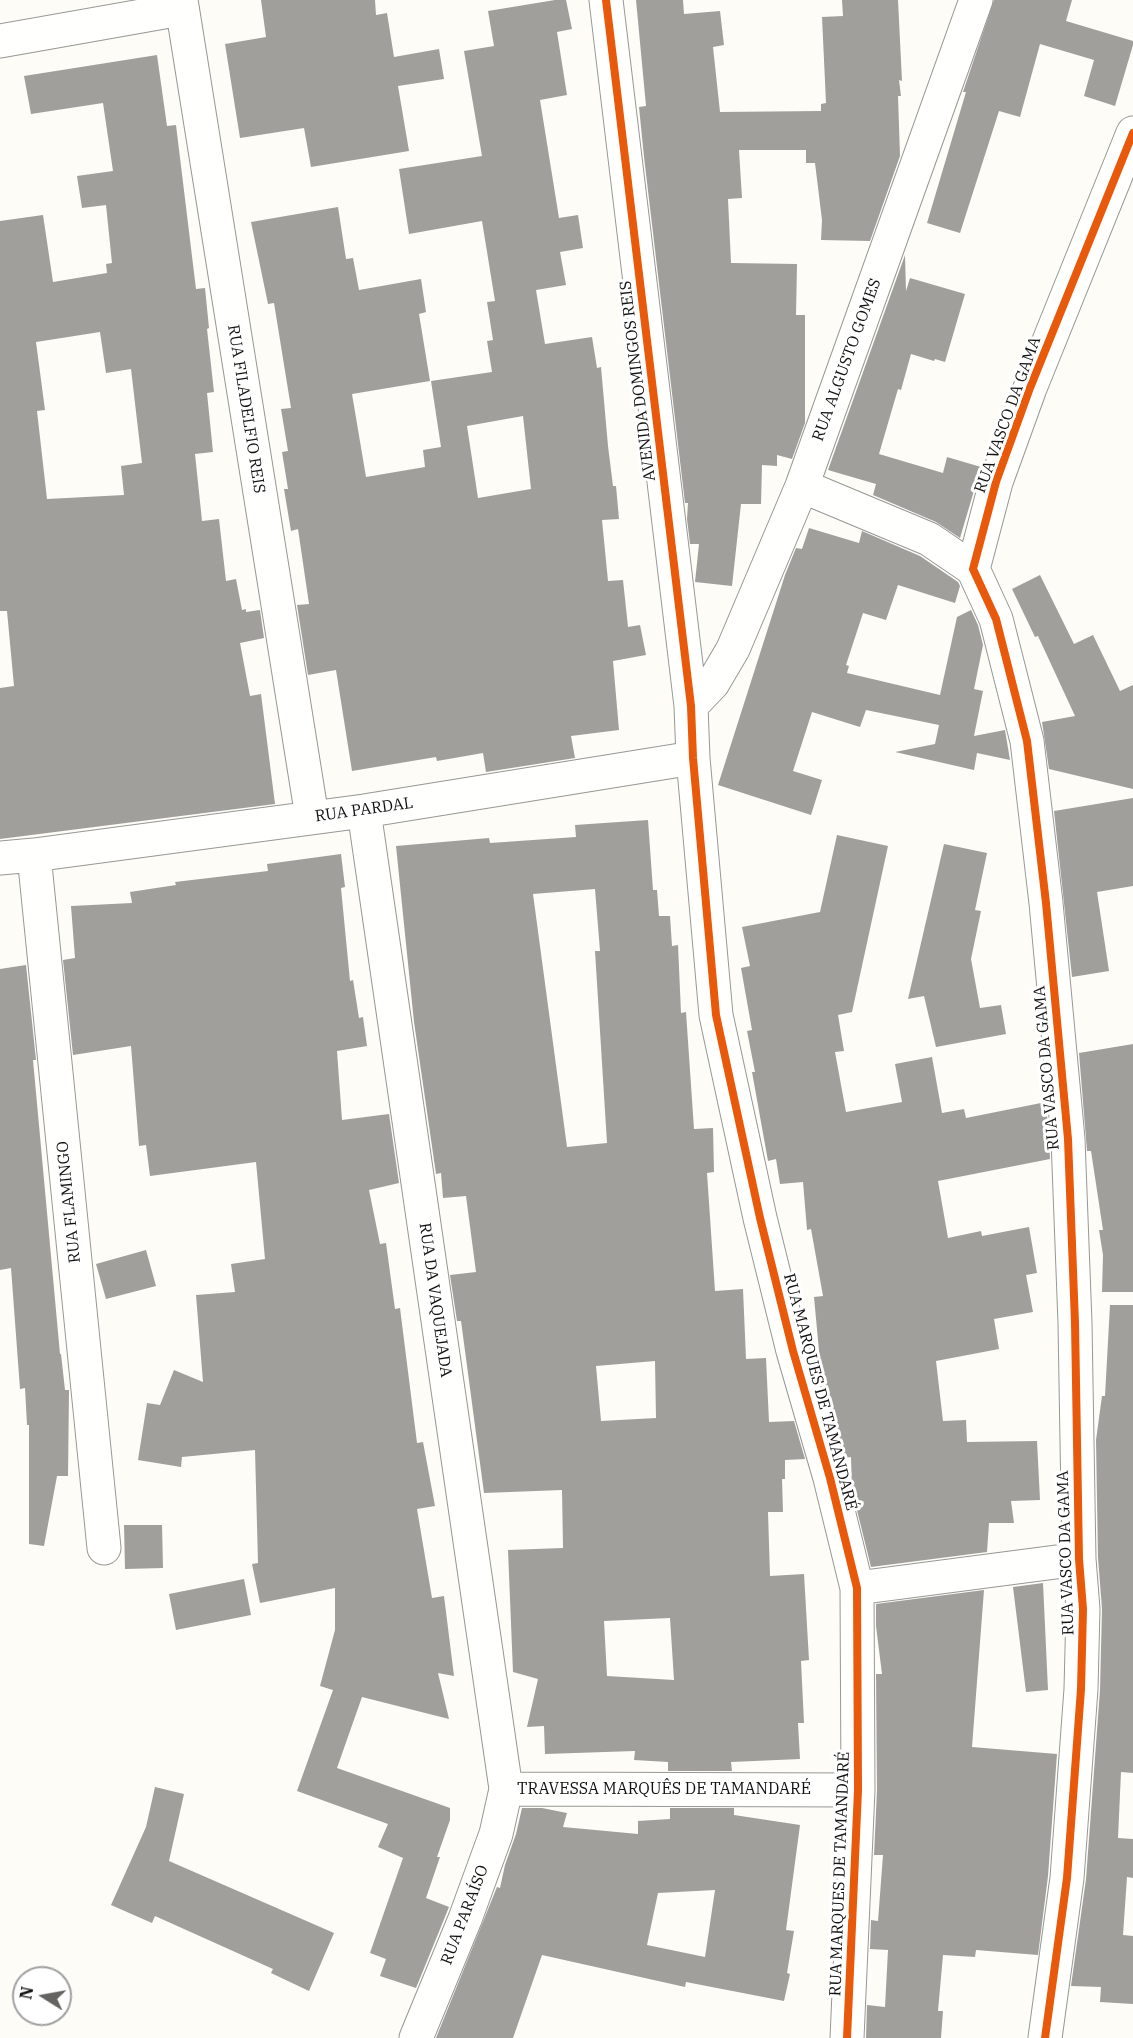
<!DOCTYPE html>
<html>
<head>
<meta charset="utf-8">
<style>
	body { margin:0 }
	#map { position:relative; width:1133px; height:2038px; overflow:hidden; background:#fdfcf7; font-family:"IBM Plex Serif",serif }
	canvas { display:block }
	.north { position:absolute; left:12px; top:1966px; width:60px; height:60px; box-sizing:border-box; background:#fff; border:2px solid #a0a0a0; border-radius:50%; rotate:281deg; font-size:16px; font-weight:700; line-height:24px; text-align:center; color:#111 }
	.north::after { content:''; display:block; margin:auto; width:21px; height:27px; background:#646362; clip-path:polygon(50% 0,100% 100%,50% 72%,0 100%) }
</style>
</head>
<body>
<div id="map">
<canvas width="1133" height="2038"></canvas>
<div class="north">N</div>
</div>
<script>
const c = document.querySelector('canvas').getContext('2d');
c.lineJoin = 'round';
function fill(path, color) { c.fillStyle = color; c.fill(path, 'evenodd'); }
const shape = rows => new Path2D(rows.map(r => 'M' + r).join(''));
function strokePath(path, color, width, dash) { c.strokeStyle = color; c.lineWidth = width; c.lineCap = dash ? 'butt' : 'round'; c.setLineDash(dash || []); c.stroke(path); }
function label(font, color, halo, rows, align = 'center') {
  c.font = font + ' "IBM Plex Serif",serif'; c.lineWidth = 6; c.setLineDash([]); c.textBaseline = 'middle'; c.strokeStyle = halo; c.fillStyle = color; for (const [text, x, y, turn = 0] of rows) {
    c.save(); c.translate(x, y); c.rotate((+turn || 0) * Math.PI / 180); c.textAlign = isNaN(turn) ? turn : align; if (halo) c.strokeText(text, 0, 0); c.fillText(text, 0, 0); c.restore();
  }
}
fill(shape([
	[261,0,375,0,376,15,387,13,394,57,439,49,444,79,398,86,409,151,311,167,304,128,240,138,225,44,266,37],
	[555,0,566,0,572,29,557,32,567,95,540,100,559,218,578,215,583,248,560,252,566,285,536,290,545,344,592,337,597,368,601,367,608,446,613,486,616,486,619,519,602,520,608,581,623,580,628,627,640,625,646,655,613,661,619,730,571,736,575,758,486,772,483,753,437,761,436,757,352,771,336,670,308,675,297,605,309,604,298,529,291,531,284,489,288,489,282,452,288,451,281,409,291,408,274,303,268,304,251,222,338,207,346,259,353,258,359,290,421,279,426,312,419,314,430,381,352,394,366,477,425,467,423,450,441,447,431,381,492,372,487,341,493,340,487,302,495,301,482,221,409,234,399,169,482,156,464,51,494,46,488,11],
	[523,416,531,489,478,498,467,426],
	[636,0,683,0,684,14,720,11,724,45,713,47,720,112,821,111,821,104,826,103,822,17,843,16,842,0,898,0,902,81,899,80,901,96,898,96,900,156,870,241,821,240,822,220,815,163,806,163,806,150,739,150,742,198,728,199,731,263,797,264,796,315,805,315,805,423,792,459,777,455,777,466,762,465,761,504,741,504,732,586,695,582,699,544,690,544,687,519,688,503,685,503,644,157,639,107,646,106],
	[994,0,1072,0,1066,21,1133,41,1133,45,1115,106,1084,96,1094,60,1040,44,1020,117,999,111,960,233,927,223,966,92,963,92],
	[157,55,167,126,176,125,196,289,205,288,209,328,207,329,214,392,207,393,213,452,195,454,202,521,219,519,226,581,236,579,242,610,246,609,246,612,260,610,264,638,240,643,250,696,261,694,275,804,0,839,0,688,14,686,7,611,0,611,0,221,43,215,53,282,107,273,106,264,112,263,106,205,82,208,77,176,113,171,103,103,31,114,24,76],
	[100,332,106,373,131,369,142,463,121,466,124,495,47,499,37,411,45,410,36,342],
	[905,255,906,291,910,278,965,294,945,362,935,359,934,361,911,354,901,390,898,389,879,454,943,473,947,457,981,467,960,538,936,522,873,495,876,484,828,470],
	[809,528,859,543,862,531,920,556,958,582,960,586,955,603,898,585,886,620,863,613,846,665,849,666,847,673,940,695,957,617,971,610,978,625,983,645,974,689,983,691,974,736,1005,730,1010,760,977,753,974,770,895,752,935,744,939,725,866,710,860,727,812,712,793,771,822,780,811,815,718,785,785,575,796,548,802,549],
	[1040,575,1074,644,1093,635,1120,691,1133,685,1133,789,1049,769,1042,722,1075,716,1038,636,1035,637,1012,589],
	[1133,798,1133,886,1097,892,1109,971,1072,977,1054,811],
	[648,820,653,890,657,890,659,916,670,916,672,946,678,945,681,1013,686,1012,694,1129,713,1128,714,1172,707,1173,715,1291,743,1289,746,1359,766,1358,769,1422,794,1421,805,1459,785,1460,785,1479,782,1479,783,1512,768,1512,770,1576,804,1574,809,1660,801,1661,804,1723,798,1723,800,1759,731,1762,732,1771,668,1771,668,1762,634,1760,635,1751,545,1754,544,1726,527,1727,538,1679,513,1672,508,1550,563,1548,562,1490,484,1493,461,1321,457,1321,450,1275,476,1272,466,1196,443,1198,441,1173,436,1174,414,1022,396,846,489,838,490,843,576,837,575,825],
	[595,889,600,951,595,951,607,1143,567,1147,533,894],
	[655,1361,656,1418,601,1421,596,1366],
	[670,1618,674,1680,607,1676,604,1621],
	[837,835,888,846,852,1012,838,1015,844,1051,835,1052,846,1112,902,1102,895,1064,932,1057,942,1113,964,1109,966,1118,1046,1102,1049,1140,1050,1159,938,1181,948,1238,981,1231,982,1236,1029,1227,1037,1273,1026,1275,1033,1312,994,1319,999,1349,936,1361,943,1421,966,1420,967,1442,1037,1441,1040,1500,1011,1501,1014,1523,989,1523,987,1552,871,1567,852,1490,851,1457,844,1458,822,1383,814,1297,823,1296,811,1229,807,1230,803,1182,780,1184,776,1159,768,1161,752,1072,755,1072,747,1031,752,1030,741,968,750,966,742,927,820,912],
	[944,844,987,853,975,910,981,911,971,959,980,1008,1001,1005,1006,1034,936,1047,924,996,908,999],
	[341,854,345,887,341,888,350,981,353,980,359,1018,363,1017,367,1046,337,1051,342,1120,389,1114,399,1183,369,1190,380,1244,386,1243,395,1309,400,1308,417,1443,423,1442,435,1506,417,1509,432,1598,444,1596,454,1676,438,1673,449,1719,362,1697,337,1768,450,1808,450,1820,437,1857,440,1857,426,1898,449,1907,416,1988,380,1976,386,1959,370,1953,403,1858,378,1847,388,1824,297,1791,333,1690,320,1686,335,1630,335,1588,260,1603,252,1564,258,1563,255,1450,182,1457,181,1467,138,1460,147,1403,160,1405,174,1370,203,1382,196,1295,235,1292,231,1264,265,1259,256,1162,150,1176,146,1145,139,1146,131,1046,73,1055,63,960,75,958,71,906,132,903,130,892,176,885,175,882,268,871,267,864],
	[26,965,36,1060,33,1060,60,1354,61,1354,65,1390,69,1390,68,1476,57,1476,44,1546,29,1544,29,1425,27,1425,25,1388,20,1389,11,1268,0,1270,0,969],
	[1133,1044,1133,1292,1102,1292,1103,1255,1099,1230,1103,1230,1091,1151,1087,1151,1079,1053],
	[146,1250,156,1286,106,1299,96,1264],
	[1110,1305,1133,1305,1133,1773,1121,1772,1118,1838,1133,1839,1133,1878,1127,1877,1123,1935,1133,1936,1133,2004,1100,2002,1101,1987,1071,1986,1086,1879,1100,1690,1102,1609,1098,1558,1096,1440,1102,1396,1105,1396],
	[124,1525,162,1525,163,1568,125,1569],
	[244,1579,251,1615,176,1630,169,1594],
	[1043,1583,1048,1690,1026,1692,1013,1587],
	[984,1590,972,1747,1057,1754,1048,1876,1038,1955,976,1950,975,1957,943,1955,938,2011,943,2011,941,2038,866,2038,867,2005,885,2007,888,1950,870,1949,871,1920,878,1921,883,1855,874,1855,877,1790,876,1674,882,1674,876,1626,876,1604],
	[155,1787,184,1794,169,1861,334,1933,309,1991,271,1973,273,1969,155,1916,152,1923,111,1905,146,1827],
	[522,1808,542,1808,567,1813,563,1827,638,1834,638,1821,670,1819,670,1808,734,1808,734,1815,800,1825,786,1930,794,1931,787,1973,790,1974,784,2001,686,1982,685,1987,542,1955,513,2038,436,2038,497,1887,500,1888,505,1865,516,1834],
	[715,1890,705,1957,647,1945,658,1893]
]), '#a19f9c');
const minor = shape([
	[181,0,312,817],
	[606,0,691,706,693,758,716,1015,760,1218,793,1351,830,1478,857,1588,858,1790,847,2038],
	[0,41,181,9],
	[802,486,929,539,973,569],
	[691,706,713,683,733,649,802,486,976,0],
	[364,811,506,1789,496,1834,465,1919,416,2038],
	[34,855,104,1548],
	[0,858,34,855,364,811,693,758],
	[857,1588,1079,1559],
	[506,1789,858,1790],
	[1045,2038,1067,1878,1081,1689,1083,1609,1079,1559,1075,1323,1068,1139,1046,903,1027,741,996,619,973,569,996,482,1030,388,1133,133]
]);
strokePath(minor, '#979795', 35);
strokePath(minor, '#fffffe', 33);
strokePath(shape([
	[606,0,691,706,693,758,716,1015,760,1218,793,1351,830,1478,857,1588,858,1790,847,2038],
	[1045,2038,1067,1878,1081,1689,1083,1609,1079,1559,1075,1323,1068,1139,1046,903,1027,741,996,619,973,569,996,482,1030,388,1133,133]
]), '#e8590c', 8);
label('16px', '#111', '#fff', [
	["RUA ALGUSTO GOMES",847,360,-70],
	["AVENIDA DOMINGOS REIS",638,381,-97],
	["RUA FILADELFIO REIS",246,409,81],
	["RUA VASCO DA GAMA",1008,415,-70],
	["RUA PARDAL",364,810,-8],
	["RUA VASCO DA GAMA",1047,1068,-95],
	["RUA FLAMINGO",69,1202,-96],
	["RUA DA VAQUEJADA",435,1300,82],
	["RUA MARQUES DE TAMANDARÉ",820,1392,75],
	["RUA VASCO DA GAMA",1066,1553,-92],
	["TRAVESSA MARQUÊS DE TAMANDARÉ",664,1789],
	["RUA MARQUES DE TAMANDARÉ",840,1874,-88],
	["RUA PARAÍSO",465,1915,-69]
]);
</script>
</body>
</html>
